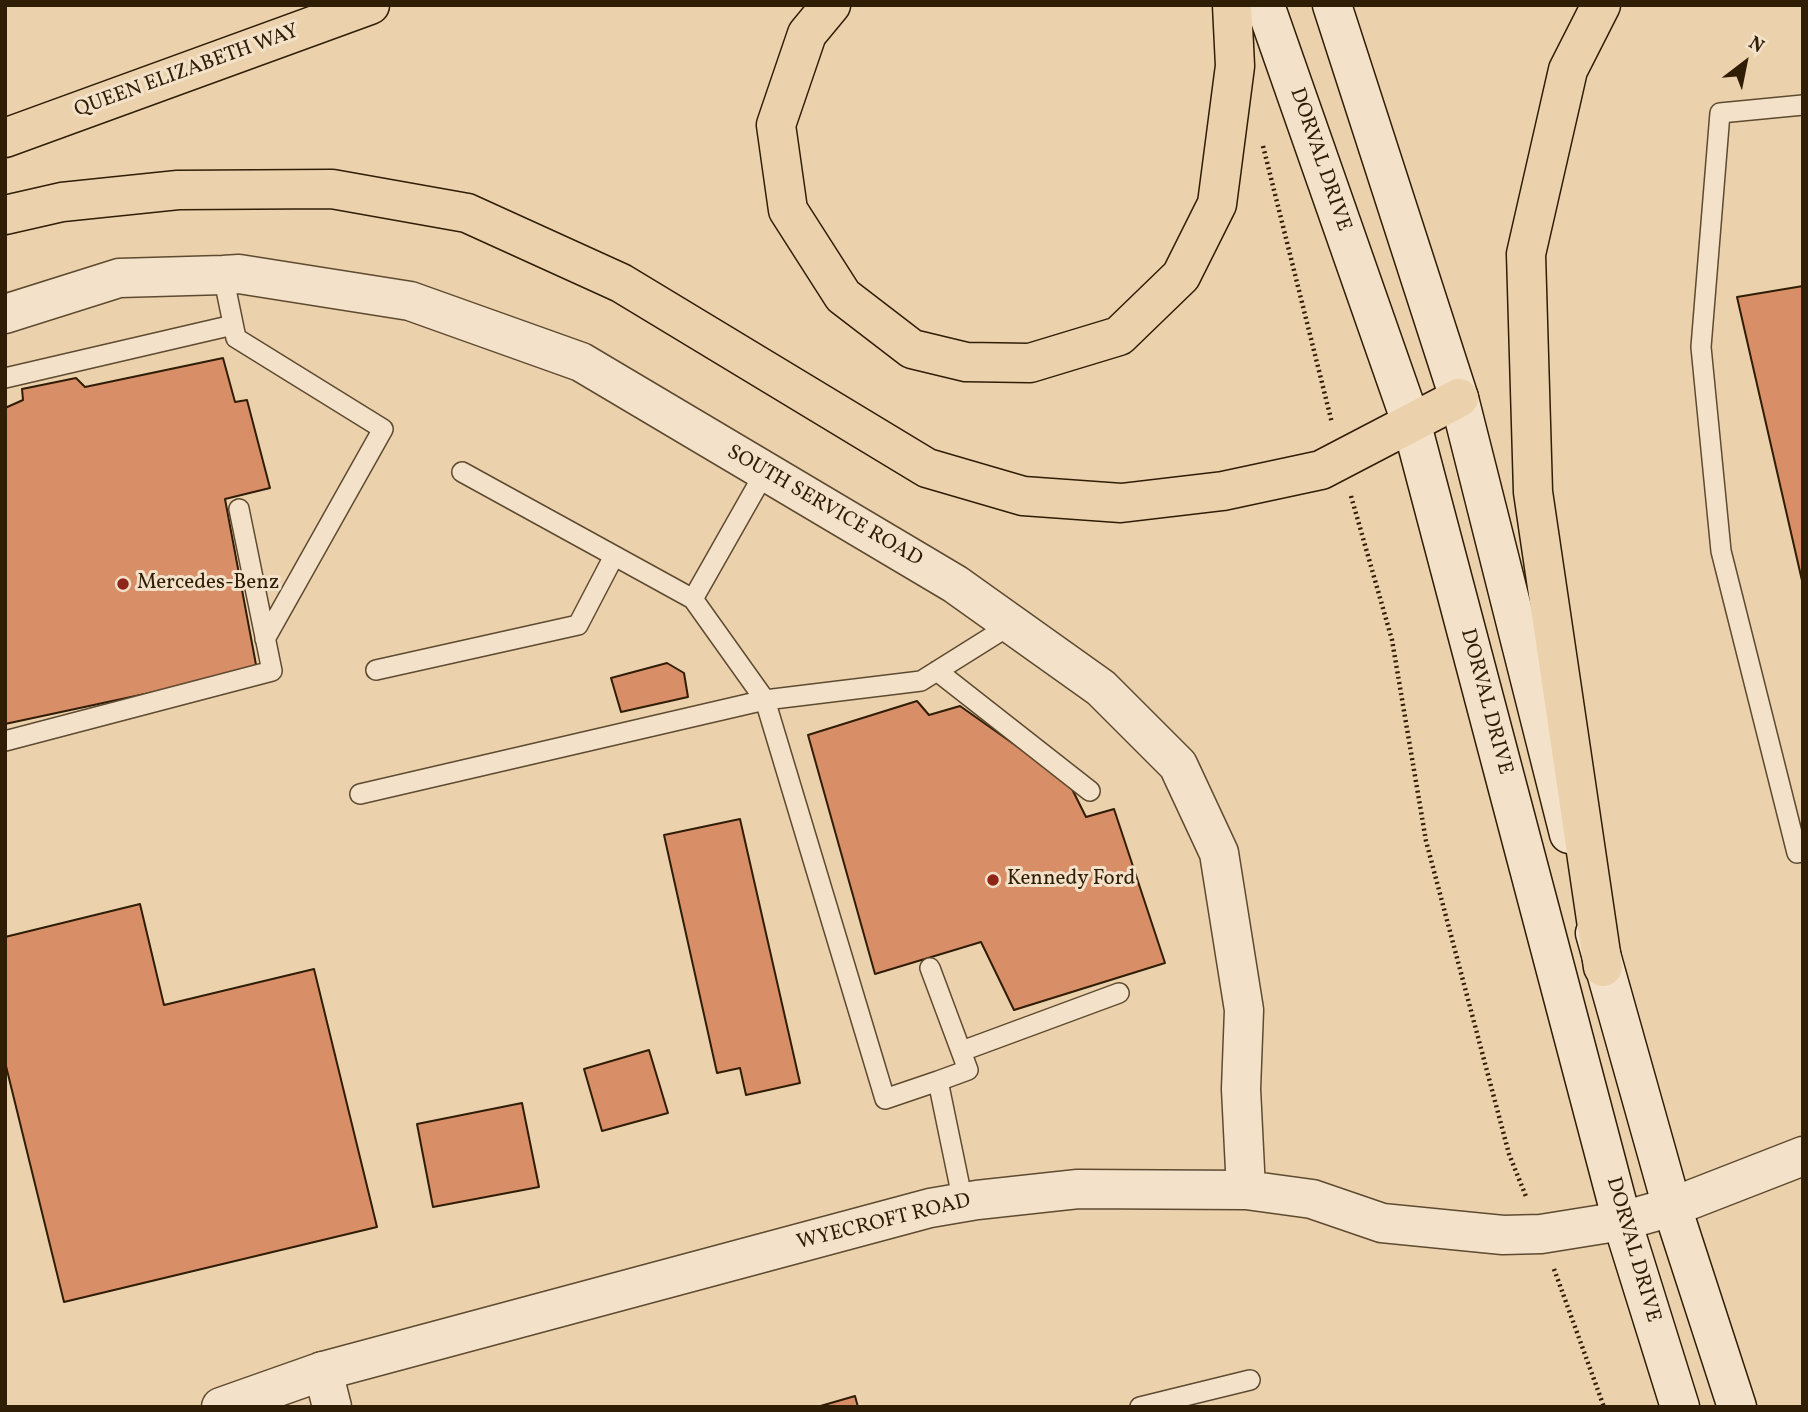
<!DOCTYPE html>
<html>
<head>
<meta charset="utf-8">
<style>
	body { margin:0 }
	#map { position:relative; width:1808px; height:1412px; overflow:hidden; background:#ecd2ac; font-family:Vollkorn,serif }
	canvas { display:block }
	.frame { position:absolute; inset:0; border:7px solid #2f1d06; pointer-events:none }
	.north { position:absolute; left:1710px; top:28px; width:70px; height:70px; -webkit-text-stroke:5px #f3e2c9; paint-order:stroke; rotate:32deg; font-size:19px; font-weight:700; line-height:28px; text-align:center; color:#2f1d06 }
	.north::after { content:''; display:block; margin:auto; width:24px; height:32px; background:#2f1d06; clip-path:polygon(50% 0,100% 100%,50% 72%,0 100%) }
</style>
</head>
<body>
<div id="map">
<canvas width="1808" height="1412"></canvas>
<div class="frame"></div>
<div class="north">N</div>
</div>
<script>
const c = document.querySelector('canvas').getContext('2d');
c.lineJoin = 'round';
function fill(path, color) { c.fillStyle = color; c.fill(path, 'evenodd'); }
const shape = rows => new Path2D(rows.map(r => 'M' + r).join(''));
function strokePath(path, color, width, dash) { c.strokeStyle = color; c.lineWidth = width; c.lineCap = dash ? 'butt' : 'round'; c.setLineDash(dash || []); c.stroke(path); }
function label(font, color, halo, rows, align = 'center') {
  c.font = font + ' Vollkorn,serif'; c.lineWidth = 6; c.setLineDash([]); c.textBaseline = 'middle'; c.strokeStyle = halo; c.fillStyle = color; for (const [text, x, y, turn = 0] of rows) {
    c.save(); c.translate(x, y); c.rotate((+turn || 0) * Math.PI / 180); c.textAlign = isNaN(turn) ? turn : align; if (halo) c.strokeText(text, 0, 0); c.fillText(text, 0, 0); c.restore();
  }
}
const building = shape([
	[1803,286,1803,585,1737,297,1803,286],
	[223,358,235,402,247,400,270,488,225,499,257,670,5,724,5,408,23,400,22,389,76,378,85,387,223,358],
	[667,663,684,673,688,697,621,712,611,678,667,663],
	[917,701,929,715,960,706,1069,783,1086,817,1114,809,1165,963,1014,1010,981,942,875,974,808,735,917,701],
	[740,819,800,1083,746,1095,740,1068,717,1073,664,835,740,819],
	[140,904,164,1005,314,969,377,1227,64,1302,5,1062,5,937,140,904],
	[649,1050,668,1113,602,1131,584,1069,649,1050],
	[522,1103,539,1187,433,1207,417,1124,522,1103],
	[855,1396,858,1407,817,1407,855,1396]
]);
fill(building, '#d88e67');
strokePath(building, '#2f1d06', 2);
const service = shape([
	[1803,105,1720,113,1701,347,1721,551,1797,853,1803,852],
	[223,275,236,338,383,429,265,639],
	[5,378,233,325],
	[462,472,693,599,765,472],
	[376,670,578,625,614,556],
	[937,671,1090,791],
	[5,741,272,671,239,509],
	[360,794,765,700,693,599],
	[930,968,968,1070,938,1081,963,1202],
	[962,1051,1119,993],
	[938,1081,885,1099,765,700,921,681,1012,624],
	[1140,1407,1250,1380]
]);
const minor = shape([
	[323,1371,332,1407]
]);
const tertiary = shape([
	[5,314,119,278,223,275,239,274,410,301,581,362,955,584,1101,688,1178,765,1219,853,1244,1010,1241,1089,1246,1190],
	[221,1407,323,1371,930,1208,977,1200,1078,1189,1246,1190,1312,1199,1382,1223,1503,1235,1541,1234,1622,1221,1672,1207,1803,1156]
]);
const secondary = shape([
	[1265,5,1412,425,1622,1221,1680,1407],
	[1332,5,1459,398,1569,834],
	[1595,933,1672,1207,1737,1407]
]);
const motorway = shape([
	[831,5,807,34,776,125,788,210,843,296,912,349,966,362,1030,363,1119,336,1181,276,1217,204,1235,66,1232,5],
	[1601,5,1568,70,1526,254,1533,492,1603,967],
	[5,138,370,5],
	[5,215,62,202,178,190,332,189,467,213,621,283,927,468,1023,496,1121,503,1223,491,1321,470,1459,398]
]);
strokePath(service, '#5e4a30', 22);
strokePath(minor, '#5e4a30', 41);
strokePath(tertiary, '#5e4a30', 41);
strokePath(secondary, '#2f1d06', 41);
strokePath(motorway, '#2f1d06', 41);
strokePath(shape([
	[1263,146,1332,423],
	[1351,496,1392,640,1426,841,1509,1154,1527,1199],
	[1554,1269,1604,1407]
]), '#2f1d06', 4.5, [2, 3.5]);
strokePath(service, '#f3e2c9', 19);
strokePath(minor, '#f3e2c9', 38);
strokePath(tertiary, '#f3e2c9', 38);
strokePath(secondary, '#f3e2c9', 38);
strokePath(motorway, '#ecd2ac', 38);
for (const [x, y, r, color] of [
	[123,584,7,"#8f2418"],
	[993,880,7,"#8f2418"]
]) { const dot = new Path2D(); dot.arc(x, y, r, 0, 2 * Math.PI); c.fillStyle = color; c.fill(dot); strokePath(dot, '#f3e2c9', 2.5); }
label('21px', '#2f1d06', '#f3e2c9', [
	["QUEEN ELIZABETH WAY",187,72,-20],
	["DORVAL DRIVE",1319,160,71],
	["SOUTH SERVICE ROAD",824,507,30],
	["DORVAL DRIVE",1485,702,75],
	["WYECROFT ROAD",884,1223,-14],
	["DORVAL DRIVE",1632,1250,74]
]);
label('21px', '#2f1d06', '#f3e2c9', [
	["Mercedes-Benz",137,584],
	["Kennedy Ford",1007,880]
], 'left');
</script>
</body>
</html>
